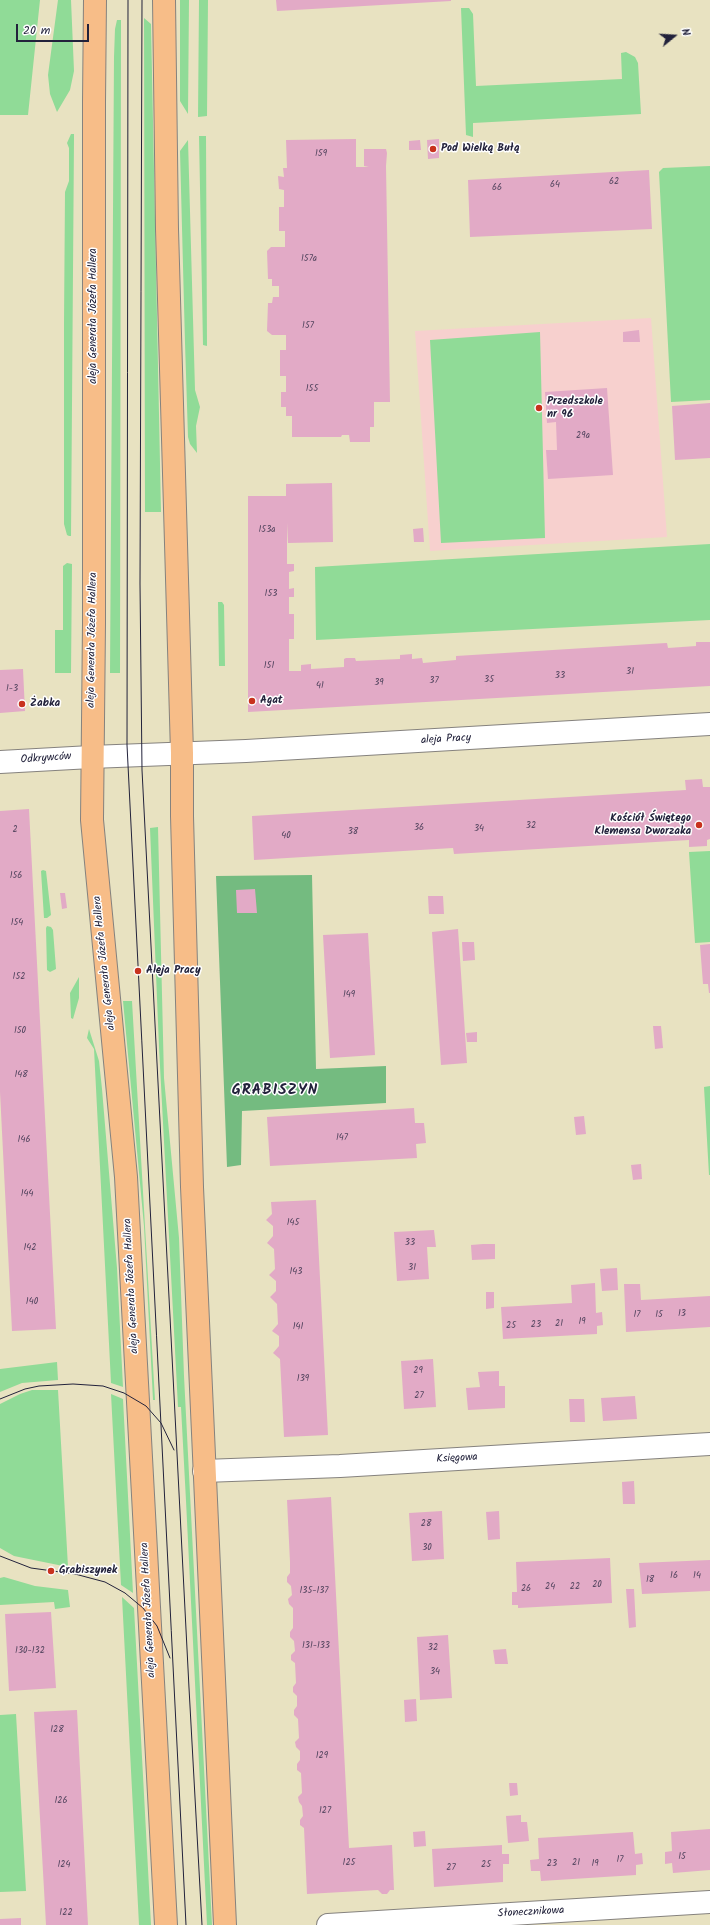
<!DOCTYPE html>
<html>
<head>
<meta charset="utf-8">
<style>
	body { margin:0 }
	#map { position:relative; width:710px; height:1925px; overflow:hidden; background:#e8e2c1; font-family:Kalam,sans-serif }
	canvas { display:block }
	.north { position:absolute; left:654px; top:16px; width:40px; height:40px; -webkit-text-stroke:3px #fff; paint-order:stroke; rotate:72deg; font-size:11px; font-weight:700; line-height:16px; text-align:center; color:#22223b }
	.north::after { content:''; display:block; margin:auto; width:14px; height:18px; background:#22223b; clip-path:polygon(50% 0,100% 100%,50% 72%,0 100%) }
	.scale { position:absolute; left:16px; top:24px; width:73px; height:18px; box-sizing:border-box; border:2px solid #22223b; border-top:0; padding-left:5px; font-size:12px; line-height:14px; white-space:nowrap; color:#22223b; -webkit-text-stroke:3px #fff; paint-order:stroke }
</style>
</head>
<body>
<div id="map">
<canvas width="710" height="1925"></canvas>
<div class="north">N</div>
<div class="scale">20 m</div>
</div>
<script>
const c = document.querySelector('canvas').getContext('2d');
c.lineJoin = 'round';
function fill(path, color) { c.fillStyle = color; c.fill(path, 'evenodd'); }
const shape = rows => new Path2D(rows.map(r => 'M' + r).join(''));
function strokePath(path, color, width, dash) { c.strokeStyle = color; c.lineWidth = width; c.lineCap = dash ? 'butt' : 'round'; c.setLineDash(dash || []); c.stroke(path); }
function label(font, color, halo, rows, align = 'center') {
  c.font = font + ' Kalam,sans-serif'; c.lineWidth = 3; c.setLineDash([]); c.textBaseline = 'middle'; c.strokeStyle = halo; c.fillStyle = color; for (const [text, x, y, turn = 0] of rows) {
    c.save(); c.translate(x, y); c.rotate((+turn || 0) * Math.PI / 180); c.textAlign = isNaN(turn) ? turn : align; if (halo) c.strokeText(text, 0, 0); c.fillText(text, 0, 0); c.restore();
  }
}
fill(shape([
	[651,318,667,537,430,551,415,331]
]), '#f7d0ce');
fill(shape([
	[0,0,40,0,28,115,0,115],
	[58,0,71,0,74,71,70,90,57,112,50,94,48,75],
	[180,0,189,0,188,114,180,101],
	[199,0,208,0,207,116,198,117],
	[461,8,469,8,473,14,476,86,622,79,621,53,626,52,635,57,638,63,641,114,473,123,473,137,466,135],
	[144,18,151,24,161,512,145,512],
	[117,20,121,20,120,673,110,673,114,57,115,29],
	[71,134,74,134,74,138,71,536,69,536,67,535,64,524,64,323,65,192,69,181,69,148,67,143],
	[199,136,206,136,207,346,203,345],
	[188,140,195,390,200,407,196,426,197,453,190,444,188,437,185,343,180,151],
	[710,166,710,400,671,402,659,172,663,168],
	[540,332,545,538,441,543,430,340],
	[710,544,710,620,316,640,315,567],
	[67,563,72,564,71,673,55,673,55,630,63,630,63,566],
	[218,602,222,602,224,605,225,666,219,666],
	[158,827,164,1078,179,1238,184,1376,212,1925,207,1925,186,1501,181,1407,178,1407,159,1047,150,828],
	[710,851,710,942,695,943,689,852],
	[43,870,46,871,51,915,47,918,44,918,41,871],
	[47,926,51,927,53,930,56,969,50,972,47,970,46,928],
	[79,977,79,998,73,1019,71,1018,70,993],
	[123,1001,132,1001,155,1400,153,1400,144,1226],
	[89,1029,99,1061,102,1089,117,1268,123,1387,111,1383,94,1049,87,1038],
	[710,1086,710,1175,709,1175,704,1087],
	[57,1362,58,1380,22,1383,0,1392,0,1369],
	[32,1390,58,1390,68,1567,14,1556,0,1548,0,1404,20,1394],
	[111,1394,123,1399,133,1593,121,1585],
	[4,1577,35,1586,68,1590,70,1607,55,1609,54,1602,0,1605,0,1578],
	[122,1597,134,1608,151,1925,139,1925],
	[16,1714,26,1891,0,1892,0,1715]
]), '#90db97');
fill(shape([
	[312,875,316,1069,386,1066,386,1103,242,1111,241,1165,227,1167,216,876]
]), '#74bb80');
fill(shape([
	[276,0,451,0,451,1,277,11],
	[356,139,356,167,369,167,364,166,364,149,386,149,387,153,386,166,390,402,374,402,374,427,370,427,370,442,350,442,349,435,342,435,341,437,292,437,292,416,286,416,286,407,281,407,281,392,286,392,286,376,280,376,280,350,286,350,286,335,272,335,267,331,268,303,272,303,273,297,279,297,279,286,272,286,272,279,268,279,267,251,271,247,285,247,285,231,279,231,279,207,284,207,284,190,279,189,278,176,284,177,283,168,287,168,286,140],
	[439,139,439,158,428,159,427,140],
	[420,140,421,150,409,150,409,141],
	[649,170,652,229,470,237,468,180],
	[639,330,640,342,623,342,623,332],
	[607,388,613,475,548,479,546,450,557,450,556,422,547,423,545,392],
	[710,403,710,458,675,460,672,406],
	[332,483,333,542,288,543,287,523,287,564,294,564,294,571,289,572,289,589,294,588,294,597,289,597,289,614,294,614,294,639,289,639,289,671,301,671,301,665,311,664,311,669,344,667,344,659,346,658,355,658,356,661,400,659,400,655,412,654,412,659,422,658,423,663,456,660,456,656,666,643,667,643,668,648,696,646,696,642,710,642,710,686,248,712,248,496,286,496,286,484],
	[423,528,424,542,414,542,413,529],
	[23,669,25,711,0,713,0,670],
	[702,779,703,787,710,787,710,839,707,840,707,846,689,847,689,840,454,854,453,848,254,860,252,816,686,790,685,780],
	[29,809,56,1329,12,1331,0,1092,0,811],
	[255,889,257,913,237,913,236,890],
	[60,893,65,893,67,908,62,909],
	[428,896,443,896,444,914,429,914],
	[458,929,467,1063,441,1065,432,932],
	[368,933,375,1055,330,1058,323,935],
	[462,942,474,942,475,960,463,961],
	[710,944,710,993,709,993,708,984,703,984,700,945],
	[653,1026,661,1026,663,1048,655,1049],
	[477,1032,477,1042,467,1042,466,1033],
	[414,1108,415,1123,424,1123,426,1143,416,1144,417,1158,270,1166,267,1117],
	[584,1116,586,1134,576,1135,574,1117],
	[641,1164,642,1179,633,1180,631,1165],
	[316,1200,328,1435,284,1437,280,1359,273,1353,279,1346,279,1336,272,1331,278,1324,277,1304,270,1297,276,1291,276,1281,269,1275,275,1269,274,1249,267,1243,273,1236,273,1226,266,1220,272,1214,271,1202],
	[434,1230,436,1247,427,1247,429,1279,397,1281,394,1232],
	[483,1244,495,1244,495,1259,472,1260,471,1245],
	[617,1268,618,1290,602,1291,600,1269],
	[595,1283,596,1313,602,1312,603,1325,597,1326,597,1334,503,1339,501,1307,572,1303,571,1285],
	[624,1284,640,1284,641,1300,710,1296,710,1327,626,1332],
	[486,1292,494,1292,494,1308,486,1309],
	[433,1359,436,1407,404,1409,401,1361],
	[499,1371,499,1386,505,1386,505,1408,468,1410,466,1388,480,1387,478,1372],
	[635,1396,637,1419,603,1421,601,1398],
	[569,1399,584,1399,585,1422,570,1422],
	[634,1481,635,1504,623,1504,622,1482],
	[331,1497,349,1848,392,1845,394,1890,390,1890,387,1894,382,1894,378,1890,307,1894,304,1828,300,1825,300,1820,303,1816,302,1806,299,1802,298,1797,302,1793,301,1773,297,1770,297,1764,300,1760,300,1751,296,1747,295,1742,299,1738,298,1719,294,1715,294,1710,297,1706,297,1696,293,1692,293,1687,296,1683,295,1663,291,1660,291,1655,295,1651,294,1641,290,1637,290,1632,293,1628,293,1608,289,1604,288,1599,292,1595,291,1586,287,1582,287,1577,290,1573,290,1562,287,1500],
	[442,1511,444,1559,412,1561,409,1513],
	[499,1511,500,1539,488,1540,486,1512],
	[610,1558,612,1603,518,1608,518,1605,512,1605,512,1592,517,1592,516,1562],
	[710,1560,710,1591,642,1594,639,1563],
	[626,1589,634,1589,636,1627,629,1628],
	[51,1612,56,1688,9,1691,5,1614],
	[448,1635,452,1698,420,1700,417,1637],
	[506,1649,508,1664,495,1664,493,1650],
	[416,1699,417,1721,405,1722,404,1700],
	[77,1710,88,1925,46,1925,34,1712],
	[509,1783,517,1783,518,1795,510,1796],
	[521,1815,521,1822,527,1822,529,1841,508,1843,506,1816],
	[710,1829,710,1870,673,1873,672,1863,665,1864,665,1852,672,1851,671,1832],
	[425,1831,426,1846,414,1847,413,1832],
	[633,1832,635,1854,642,1853,643,1864,636,1865,636,1875,541,1881,540,1871,531,1871,530,1860,539,1859,538,1838],
	[502,1845,502,1854,509,1854,509,1864,503,1864,503,1882,434,1887,432,1849],
	[21,1918,21,1925,0,1925,0,1919]
]), '#e2aac6');
const minor = shape([
	[0,762,91,757],
	[204,1471,340,1466,710,1444],
	[328,1925,710,1902]
]);
const tertiary = shape([
	[91,757,246,751,710,724]
]);
const primary = shape([
	[95,0,94,102,94,623,92,820,126,1177,166,1925],
	[164,0,167,229,182,753,182,816,192,1187,225,1925]
]);
strokePath(minor, '#85827e', 24);
strokePath(tertiary, '#85827e', 24);
strokePath(primary, '#85827e', 24);
strokePath(minor, '#fff', 22);
strokePath(tertiary, '#fff', 22);
strokePath(primary, '#f7bd88', 22);
strokePath(shape([
	[128,0,127,745,186,1925],
	[142,0,140,584,142,770,189,1688,202,1925],
	[0,1399,25,1389,39,1386,73,1384,103,1386,124,1393,146,1406,161,1423,174,1450],
	[0,1556,31,1568,75,1574,105,1582,125,1593,143,1608,157,1626,170,1658]
]), '#22223b', 1);
for (const [x, y, r, color] of [
	[433,149,4,"#c8321e"],
	[539,408,4,"#c8321e"],
	[252,701,4,"#c8321e"],
	[22,704,4,"#c8321e"],
	[699,825,4,"#c8321e"],
	[138,971,4,"#c8321e"],
	[51,1571,4,"#c8321e"]
]) { const dot = new Path2D(); dot.arc(x, y, r, 0, 2 * Math.PI); c.fillStyle = color; c.fill(dot); strokePath(dot, '#fff', 1.5); }
label('9px', '#52445e', null, [
	["159",321,154],
	["62",614,182],
	["64",555,185],
	["66",497,188],
	["157a",309,259],
	["157",308,326],
	["155",312,389],
	["29a",583,436],
	["153a",267,530],
	["153",271,594],
	["151",269,666],
	["31",630,672],
	["33",560,676],
	["35",489,680],
	["37",434,681],
	["39",379,683],
	["41",320,686],
	["1-3",12,689],
	["32",531,826],
	["36",419,828],
	["34",479,829],
	["2",15,830],
	["38",353,832],
	["40",286,836],
	["156",16,876],
	["154",17,923],
	["152",19,977],
	["149",349,995],
	["150",20,1031],
	["148",21,1075],
	["147",342,1138],
	["146",24,1140],
	["144",27,1194],
	["145",293,1223],
	["33",410,1243],
	["142",30,1248],
	["31",412,1268],
	["143",296,1272],
	["140",32,1302],
	["13",682,1314],
	["17",637,1315],
	["15",659,1315],
	["19",582,1322],
	["21",559,1324],
	["23",536,1325],
	["25",511,1326],
	["141",298,1327],
	["29",418,1371],
	["139",303,1379],
	["27",419,1396],
	["28",426,1524],
	["30",427,1548],
	["16",674,1576],
	["14",697,1576],
	["18",650,1580],
	["20",597,1585],
	["24",550,1587],
	["22",575,1587],
	["26",526,1589],
	["135-137",314,1591],
	["131-133",316,1646],
	["32",433,1648],
	["130-132",30,1651],
	["34",435,1672],
	["128",57,1730],
	["129",322,1756],
	["126",61,1801],
	["127",325,1811],
	["15",682,1857],
	["17",620,1860],
	["125",349,1863],
	["21",576,1863],
	["23",552,1864],
	["19",595,1864],
	["124",64,1865],
	["25",486,1865],
	["27",451,1868],
	["122",66,1913]
]);
label('bold 11px', '#22223b', '#fff', [
	["Pod Wielką Bułą",441,149],
	["Przedszkole",547,402],
	["nr 96",547,415],
	["Agat",260,701],
	["Żabka",30,704],
	["Kościół Świętego",691,819,"right"],
	["Klemensa Dworzaka",691,832,"right"],
	["Aleja Pracy",146,971],
	["Grabiszynek",59,1571]
], 'left');
label('11px', '#22223b', '#fff', [
	["aleja Generała Józefa Hallera",94,316,-90],
	["aleja Generała Józefa Hallera",93,640,-89],
	["aleja Pracy",446,740,-3],
	["Odkrywców",46,759,-4],
	["aleja Generała Józefa Hallera",105,963,-96],
	["aleja Generała Józefa Hallera",132,1286,-93],
	["Księgowa",457,1459,-3],
	["aleja Generała Józefa Hallera",149,1610,-93],
	["Słonecznikowa",531,1913,-3]
]);
c.letterSpacing = '1px';
label('bold 15px', '#22223b', '#fff', [
	["GRABISZYN",275,1091]
]);
c.letterSpacing = '0px';
</script>
</body>
</html>
